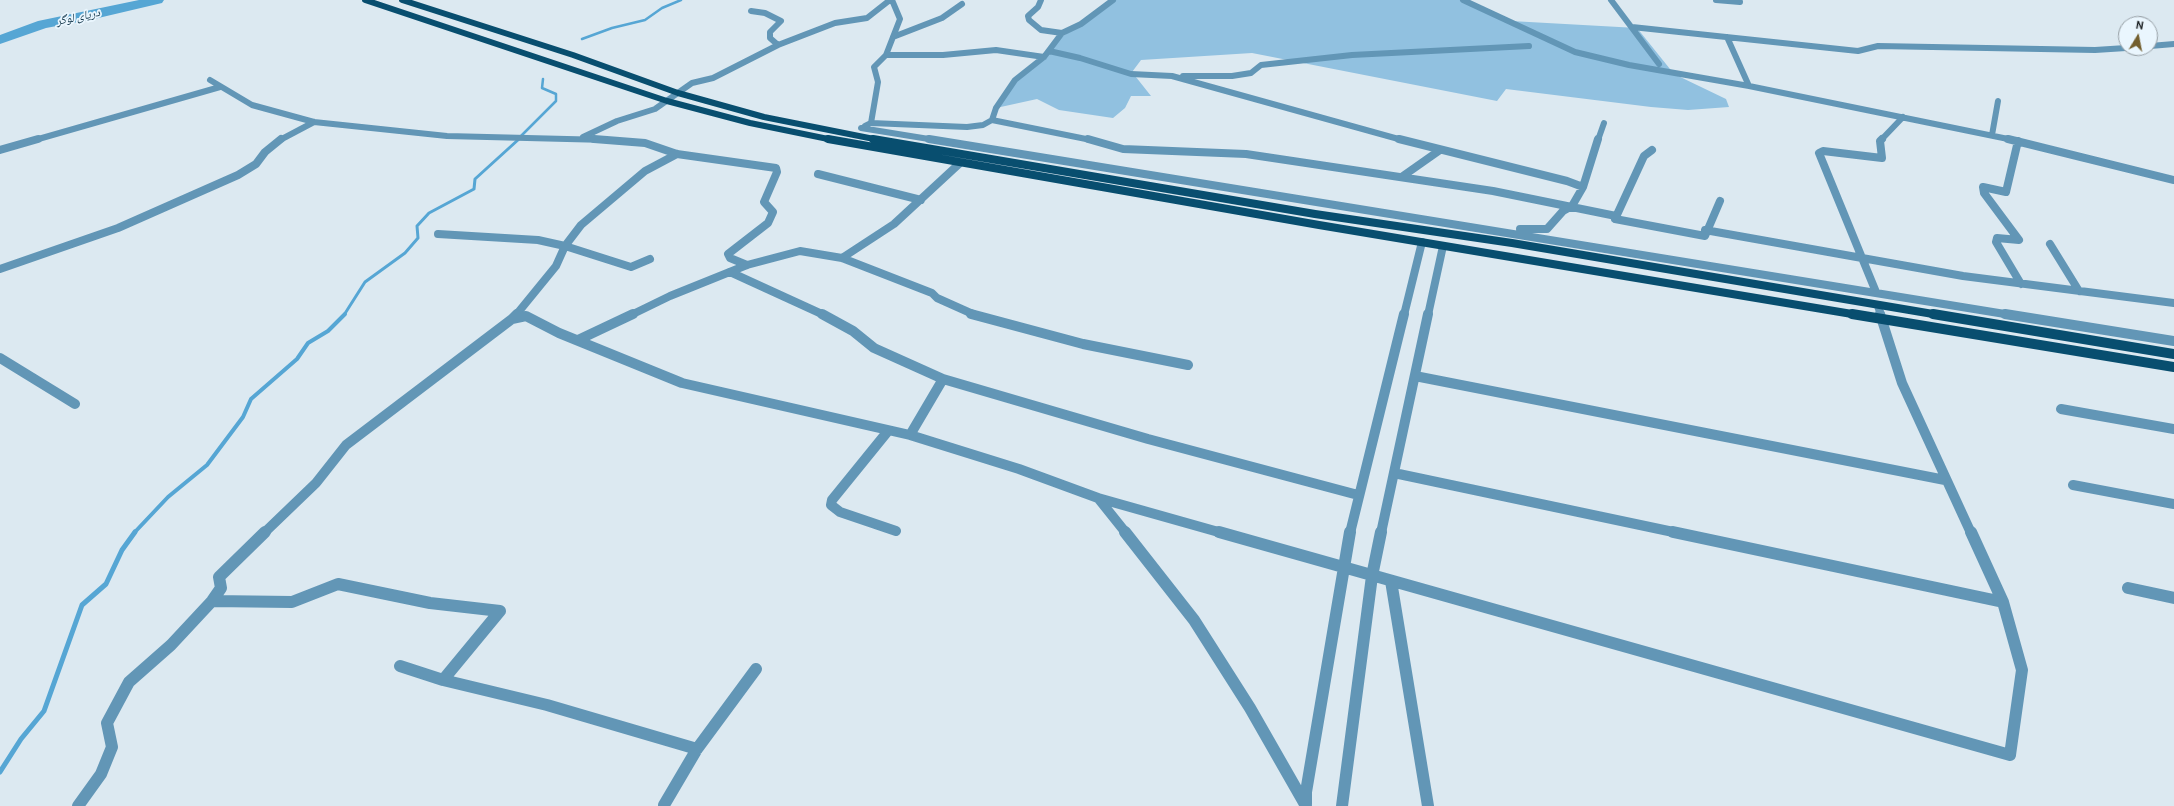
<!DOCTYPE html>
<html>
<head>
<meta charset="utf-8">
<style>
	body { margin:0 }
	#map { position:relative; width:2174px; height:806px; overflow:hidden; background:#dce9f1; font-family:Cabin,sans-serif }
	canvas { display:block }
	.north { position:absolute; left:2118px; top:16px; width:40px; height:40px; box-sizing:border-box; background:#eaf6fe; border:1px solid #959ea4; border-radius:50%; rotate:10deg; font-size:11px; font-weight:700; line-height:16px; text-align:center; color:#161b1e }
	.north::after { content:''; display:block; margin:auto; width:14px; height:18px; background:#735f2e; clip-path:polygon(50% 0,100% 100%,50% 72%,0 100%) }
</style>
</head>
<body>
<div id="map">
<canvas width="2174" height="806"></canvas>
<div class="north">N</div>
</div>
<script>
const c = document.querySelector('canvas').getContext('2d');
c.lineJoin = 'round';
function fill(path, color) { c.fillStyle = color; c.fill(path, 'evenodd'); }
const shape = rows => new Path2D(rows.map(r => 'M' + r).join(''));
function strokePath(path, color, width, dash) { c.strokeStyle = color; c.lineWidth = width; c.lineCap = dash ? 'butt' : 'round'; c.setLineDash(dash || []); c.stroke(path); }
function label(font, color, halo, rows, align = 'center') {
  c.font = font + ' Cabin,"Noto Naskh Arabic",sans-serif'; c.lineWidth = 3.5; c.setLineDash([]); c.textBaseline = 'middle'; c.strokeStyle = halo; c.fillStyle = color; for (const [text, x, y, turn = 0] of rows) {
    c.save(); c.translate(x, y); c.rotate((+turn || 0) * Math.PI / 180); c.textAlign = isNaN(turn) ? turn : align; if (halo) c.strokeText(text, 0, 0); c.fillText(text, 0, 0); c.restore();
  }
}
fill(shape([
	[1113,0,1463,0,1511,21,1637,28,1674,74,1726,99,1729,107,1688,110,1651,107,1506,89,1497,101,1252,53,1141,60,1132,72,1151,96,1131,96,1125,108,1113,118,1059,110,1037,99,996,108,1015,80,1044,57,1052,44]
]), '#91c1e0');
strokePath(shape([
	[582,39,612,28,645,20,662,8,681,0],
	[517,140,556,101,556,94,542,88,543,79]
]), '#56a6d4', 2.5);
strokePath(shape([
	[344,315,365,282,405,253,418,238,417,226,429,213,474,189,475,179,519,139]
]), '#56a6d4', 3);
strokePath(shape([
	[134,533,168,497,207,465,243,417,251,399,297,359,308,343,328,331,345,314]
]), '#56a6d4', 4);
strokePath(shape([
	[0,772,21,739,44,711,82,605,106,584,122,550,135,532]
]), '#56a6d4', 5);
fill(shape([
	[139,0,164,0,162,3,94,19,46,28,0,44,0,35,38,21,139,0]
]), '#56a6d4');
strokePath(shape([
	[1041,0,1038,7,1028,16,1029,20,1041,30,1062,33],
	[1463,0,1575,52,1629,65,1749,86,2013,140],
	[1611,0,1659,64],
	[1716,0,1740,2],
	[751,11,765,13,781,21,770,32,770,38,778,45],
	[1632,27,1858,51,1878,46,2095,50,2126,48],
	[893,37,942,18,962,4],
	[1727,37,1749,86],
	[2150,46,2174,44],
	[1049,51,1080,58,1131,74,1172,76,1402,140],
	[886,55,943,55,996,50,1044,57],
	[1183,76,1232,76,1251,73,1261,65,1352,55,1529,46],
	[210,80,252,105,314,122,447,136,607,140],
	[992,120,1091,140],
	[871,123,878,82,874,67,886,55,900,19,892,0],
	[865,126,871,123,967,127,983,125,992,120,996,108,1015,80,1044,57,1062,33,1081,24,1113,0],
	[861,128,935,140],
	[1992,135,1998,101],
	[583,137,617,121,655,109,692,83,713,78,778,45,835,23,867,18,890,0],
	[35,140,220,87],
	[280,140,314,122],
	[1598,140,1604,123],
	[1881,140,1903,117]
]), '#6296b6', 6);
strokePath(shape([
	[594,139,645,143,677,154,776,168,777,172,764,202,773,212,768,223,728,254,730,258,747,265],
	[929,139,2011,315],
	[1088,139,1123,149,1246,154,1493,191,1616,216],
	[1399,139,1567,181,1583,187,1572,206,1563,211,1547,229,1520,229],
	[2008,139,2174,180],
	[2018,141,2006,192,1983,187,1984,193,2019,240,1997,238,1996,242,2021,284],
	[0,150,38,139],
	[1652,150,1644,156,1615,219,1705,236,1720,201],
	[818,174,921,200],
	[1403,176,1440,150],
	[1583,187,1598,139],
	[1705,230,1963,276,2174,303],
	[438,234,538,240,565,246,631,267,650,259],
	[2050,244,2079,291],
	[842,258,894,224,960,163],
	[0,269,118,228,238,175,256,164,265,152,281,139],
	[730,272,824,315],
	[1876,292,1819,153,1823,151,1882,158,1880,141,1882,139],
	[1878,306,1881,315],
	[516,315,556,266,565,246,581,225,645,171,677,154],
	[631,315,670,296,747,265,800,251,842,258,932,293,937,298,975,315],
	[1404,315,1422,242],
	[1428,315,1443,246]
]), '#6296b6', 8);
strokePath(shape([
	[822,314,853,331,874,348,943,379,1148,439,1358,495],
	[971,314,1083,344,1188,365],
	[1880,314,1902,383,1971,533],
	[2005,314,2174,341],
	[512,319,526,316,559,333,682,383,910,435,1019,469,1098,498,1126,533],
	[578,340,633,314],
	[0,358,75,404],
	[1415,376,1945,480],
	[2061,409,2174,429],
	[888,431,832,500,831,505,840,512,896,531],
	[910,435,943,379],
	[1394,473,1678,533],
	[2073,485,2174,504],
	[1098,498,1222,533],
	[264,533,316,483,346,445,512,319,517,314],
	[1350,533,1404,314],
	[1381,533,1428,314]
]), '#6296b6', 10);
strokePath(shape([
	[1125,532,1194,620,1250,708,1306,806],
	[1219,532,2010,755,2022,670,2003,602,1971,532],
	[1673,532,2003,602],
	[1391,581,1428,806],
	[2128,588,2174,598],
	[212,601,292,602,338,584,430,603,500,611,443,680],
	[400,666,443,680,547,705,697,749],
	[1306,804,1306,792,1350,532],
	[664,805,697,749,756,669],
	[78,806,101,774,112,747,107,723,129,682,171,645,212,601,221,588,219,577,265,532],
	[1342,806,1372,576,1381,532]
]), '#6296b6', 12);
strokePath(shape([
	[365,0,667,101,750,123,833,140],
	[402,0,573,55,678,93,764,117,879,140]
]), '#084e6f', 6);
strokePath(shape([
	[828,139,1319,225,1858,315],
	[873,139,1315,214,1512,243,1939,315]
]), '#084e6f', 8);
strokePath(shape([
	[1852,314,2174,367],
	[1933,314,2174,354]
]), '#084e6f', 10);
label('italic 12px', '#193c50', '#eaf6fe', [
	["دریای لوگر",78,17,-12]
]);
</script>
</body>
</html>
